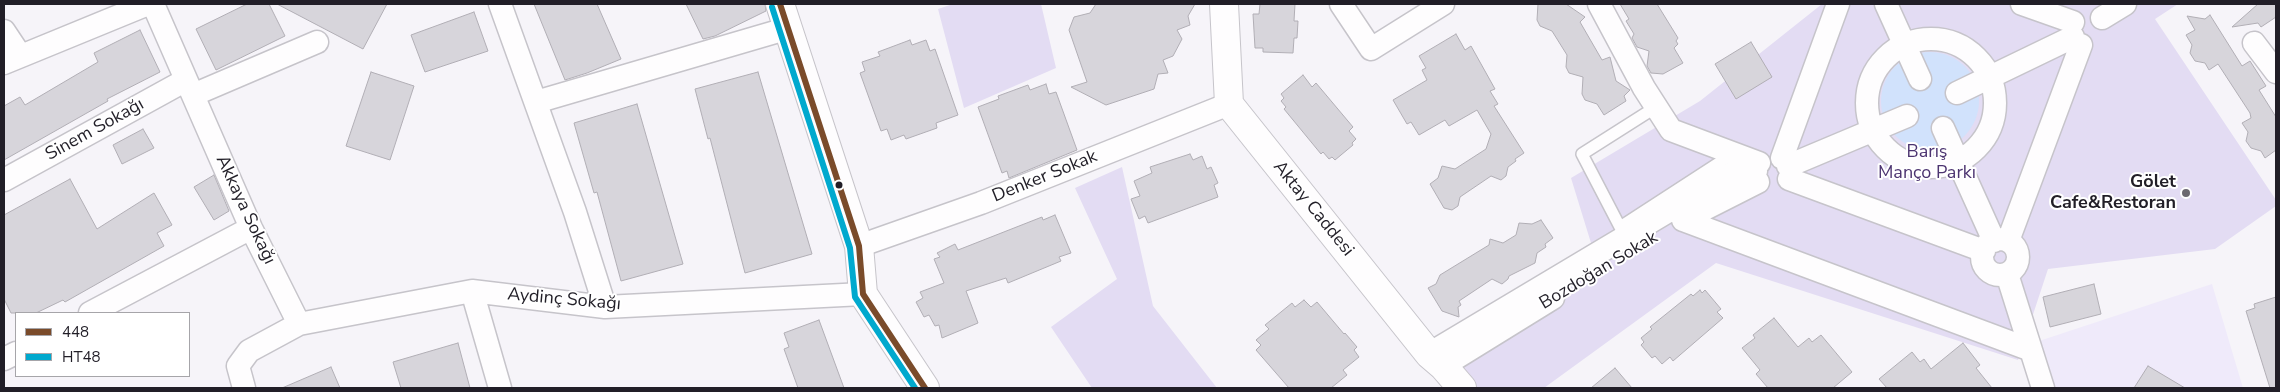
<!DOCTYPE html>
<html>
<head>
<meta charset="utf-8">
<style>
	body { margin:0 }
	#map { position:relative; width:2280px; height:392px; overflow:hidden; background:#f6f4f9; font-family:"Nunito Sans",sans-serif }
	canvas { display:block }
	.frame { position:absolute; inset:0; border:5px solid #211e27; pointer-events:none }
	.legend { position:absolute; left:15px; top:312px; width:175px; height:65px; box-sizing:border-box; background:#fff; border:1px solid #a6a5a9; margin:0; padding:6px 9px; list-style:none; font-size:15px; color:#211e27 }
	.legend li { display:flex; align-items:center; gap:10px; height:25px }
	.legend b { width:25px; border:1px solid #a6a5a9 }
</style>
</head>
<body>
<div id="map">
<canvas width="2280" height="392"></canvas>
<div class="frame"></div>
<ul class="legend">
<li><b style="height:6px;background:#7a4b2a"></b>448</li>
<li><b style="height:6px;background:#00a9ce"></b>HT48</li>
</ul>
</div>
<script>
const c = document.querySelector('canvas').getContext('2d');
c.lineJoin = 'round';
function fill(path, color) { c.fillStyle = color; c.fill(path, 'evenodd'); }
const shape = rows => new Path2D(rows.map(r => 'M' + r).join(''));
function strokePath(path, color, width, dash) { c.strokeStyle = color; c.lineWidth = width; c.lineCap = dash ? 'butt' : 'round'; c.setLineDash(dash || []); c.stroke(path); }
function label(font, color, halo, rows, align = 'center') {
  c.font = font + ' "Nunito Sans",sans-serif'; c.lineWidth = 4; c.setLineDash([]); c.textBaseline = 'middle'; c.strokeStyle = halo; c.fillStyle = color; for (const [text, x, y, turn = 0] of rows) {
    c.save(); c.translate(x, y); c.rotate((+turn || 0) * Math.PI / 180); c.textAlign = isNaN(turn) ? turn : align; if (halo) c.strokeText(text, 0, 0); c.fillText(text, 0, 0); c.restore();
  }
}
fill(shape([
	[2212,284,2243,388,2049,388,2036,342]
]), '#efeafa');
fill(shape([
	[953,4,1041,4,1056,68,964,108,938,9],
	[1822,4,2178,4,2155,19,2276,200,2276,206,2215,249,2048,269,2018,360,1716,263,1544,388,1477,388,1433,342,1591,243,1571,178,1700,101],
	[1122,167,1153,306,1217,388,1092,388,1051,327,1117,279,1075,188]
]), '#e3dcf3');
fill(shape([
	'1881 101a49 49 0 1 1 98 0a49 49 0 1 1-98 0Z'
]), '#d1e2fc');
const building = shape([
	[247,4,269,4,285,36,216,70,196,29,247,4],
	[277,4,387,4,363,49,277,4],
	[534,4,597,4,621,59,587,73,565,80,534,4],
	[686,4,765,4,766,11,715,36,703,39,686,4],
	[1096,4,1195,4,1188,16,1190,25,1177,30,1182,39,1173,56,1163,60,1168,73,1158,74,1154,89,1106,105,1071,87,1087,82,1069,30,1074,17,1090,13,1096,4],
	[1260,4,1295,4,1294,21,1298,21,1297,38,1294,38,1293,53,1263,52,1263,48,1255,48,1253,14,1259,14,1260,4],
	[1538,4,1566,4,1585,17,1580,22,1602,60,1610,57,1616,81,1630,90,1624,96,1626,101,1604,115,1597,104,1585,100,1582,94,1583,77,1569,73,1566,67,1567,55,1552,31,1540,26,1537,20,1538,4],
	[1620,4,1657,4,1678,38,1676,41,1678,44,1674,48,1683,63,1663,74,1651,73,1647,66,1649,51,1637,47,1632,38,1634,34,1626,21,1629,19,1620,4],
	[2258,4,2276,4,2276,17,2261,27,2258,23,2232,27,2258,4],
	[474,12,488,51,425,72,411,35,474,12],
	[2210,15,2242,66,2250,61,2266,86,2259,90,2276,117,2276,150,2265,158,2261,151,2251,148,2246,141,2248,132,2242,123,2251,118,2250,113,2218,64,2209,70,2205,63,2195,61,2190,53,2192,45,2186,35,2195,30,2187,16,2205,19,2210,15],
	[140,30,160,72,107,99,108,101,4,160,4,106,20,97,25,105,98,62,94,53,140,30],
	[1456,34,1465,50,1471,46,1495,89,1490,91,1498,104,1494,106,1524,153,1515,159,1516,161,1508,167,1506,176,1501,180,1491,176,1460,197,1458,206,1452,210,1444,208,1430,184,1438,178,1442,166,1455,169,1486,149,1491,134,1477,110,1449,126,1445,120,1419,135,1411,122,1407,124,1393,100,1427,80,1422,70,1426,68,1419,56,1456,34],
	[910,40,912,45,926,40,930,51,935,49,958,115,936,123,937,128,906,139,904,135,891,140,887,129,881,131,860,73,865,71,862,62,880,56,878,52,910,40],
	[1751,42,1772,77,1736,99,1715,64,1751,42],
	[371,72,414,86,390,160,346,146,371,72],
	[758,72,812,254,745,273,710,138,708,139,695,89,758,72],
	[1303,75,1312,87,1316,83,1353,127,1349,131,1356,139,1352,143,1353,145,1335,160,1332,157,1329,159,1323,152,1321,154,1284,109,1286,107,1281,101,1284,98,1281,94,1303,75],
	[1046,84,1049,94,1056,92,1077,150,1009,178,1007,171,1002,173,978,107,999,99,998,96,1028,85,1030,90,1046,84],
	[637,104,683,264,621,281,597,192,594,193,574,123,637,104],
	[143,129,154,148,122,164,113,145,143,129],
	[1190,154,1193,160,1202,156,1207,169,1211,167,1218,183,1214,185,1218,197,1148,223,1145,216,1139,219,1131,199,1140,196,1134,181,1152,173,1150,167,1190,154],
	[214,175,229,211,214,220,194,187,214,175],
	[70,179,97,229,154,193,172,225,157,233,164,246,65,302,63,300,36,313,11,313,4,299,4,215,70,179],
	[1055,215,1071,253,1059,257,1061,261,1008,283,1006,278,966,291,978,323,942,338,939,325,935,326,929,315,924,317,916,302,923,298,920,292,944,283,934,259,940,257,937,253,955,244,958,250,1042,217,1043,220,1055,215],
	[1541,220,1553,238,1545,244,1546,247,1537,253,1535,263,1509,276,1508,279,1502,284,1492,279,1459,301,1461,305,1458,307,1459,317,1442,311,1428,288,1436,284,1440,275,1489,245,1490,239,1503,243,1516,235,1519,223,1532,224,1541,220],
	[2094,284,2101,314,2050,327,2043,297,2094,284],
	[1700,290,1702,293,1705,290,1721,309,1717,312,1723,318,1673,361,1670,357,1662,364,1655,356,1652,358,1641,345,1644,342,1641,338,1652,329,1650,327,1691,294,1693,296,1700,290],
	[2276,297,2276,388,2270,388,2246,311,2255,308,2254,304,2276,297],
	[1304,300,1311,307,1317,302,1344,334,1345,333,1357,347,1354,350,1359,357,1343,370,1347,375,1331,388,1289,388,1256,350,1261,345,1256,340,1269,329,1265,325,1292,303,1295,307,1304,300],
	[1774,318,1798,347,1809,338,1812,342,1821,335,1852,372,1833,388,1768,388,1756,374,1760,370,1742,348,1755,338,1753,335,1774,318],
	[819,320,844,388,798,388,784,349,789,347,784,333,819,320],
	[458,343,470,388,401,388,393,362,458,343],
	[1963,343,1980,365,1976,368,1992,388,1887,388,1879,379,1912,352,1920,362,1924,359,1931,369,1963,343],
	[2148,366,2185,388,2134,388,2148,366],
	[331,367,340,388,282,388,331,367],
	[1615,368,1632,388,1591,388,1615,368]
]);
fill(building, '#d7d5db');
strokePath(building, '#b1aeb5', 1);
const lane = shape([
	[1656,107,1582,154,1620,227,1734,153]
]);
const street = shape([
	[153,4,251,228,299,324],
	[500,4,575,212,605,307],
	[1341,4,1371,49,1443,4],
	[1599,4,1644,88,1671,130,1759,163],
	[1886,4,1920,79],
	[2022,4,2073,22],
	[2102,18,2125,4],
	[4,31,20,55],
	'1867 103a64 64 0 1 1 128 0a64 64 0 1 1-128 0Z',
	[2254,43,2276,72],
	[4,63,148,4],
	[1957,93,2073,37],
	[193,95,317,42],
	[536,102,789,28],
	[1943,128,1994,241],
	[1782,158,1838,4],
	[1788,166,1907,116],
	[1789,179,1984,251],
	[4,180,186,80],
	[1683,220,2031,350],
	[1683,220,1758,182],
	'1982 257a18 18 0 1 1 36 0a18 18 0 1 1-36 0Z',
	[2008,241,2081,45],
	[859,246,981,203,1229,104],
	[2007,274,2043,388],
	[472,291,500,388],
	[90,313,251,228],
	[1429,354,1739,169,1756,171],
	[4,359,16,353],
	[1443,366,1553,298],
	[244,388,238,366,249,351,299,324,472,291,605,307,863,294]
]);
const secondary = shape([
	[780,4,859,246,863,294,925,388],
	[1224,4,1229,104,1429,354,1443,366,1462,388]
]);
strokePath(lane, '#c6c4ca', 14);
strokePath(street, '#c6c4ca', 25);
strokePath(secondary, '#c6c4ca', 30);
strokePath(lane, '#fefdfe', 11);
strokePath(street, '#fefdfe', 22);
strokePath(secondary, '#fefdfe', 28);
strokePath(shape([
	[780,4,859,246,863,294,925,388]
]), '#7a4b2a', 6);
strokePath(shape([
	[772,7,850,248,855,297,915,388]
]), '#00a9ce', 6);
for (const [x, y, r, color] of [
	[839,185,4.5,"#211e27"],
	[2186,193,5,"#6c6970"]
]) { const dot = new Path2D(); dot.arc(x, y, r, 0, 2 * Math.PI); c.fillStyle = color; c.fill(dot); strokePath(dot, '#fff', 2); }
label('18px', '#211e27', '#fff', [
	["Sinem Sokağı",95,130,-29],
	["Denker Sokak",1045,177,-22],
	["Aktay Caddesi",1313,209,51],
	["Akkaya Sokağı",245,210,65],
	["Bozdoğan Sokak",1599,271,-31],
	["Aydinç Sokağı",564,300,5]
]);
label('18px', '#4c3470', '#fff', [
	["Barış",1927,153],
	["Manço Parkı",1927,174]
]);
label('bold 18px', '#211e27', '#fff', [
	["Gölet",2176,183],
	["Cafe&Restoran",2176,204]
], 'right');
</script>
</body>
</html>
